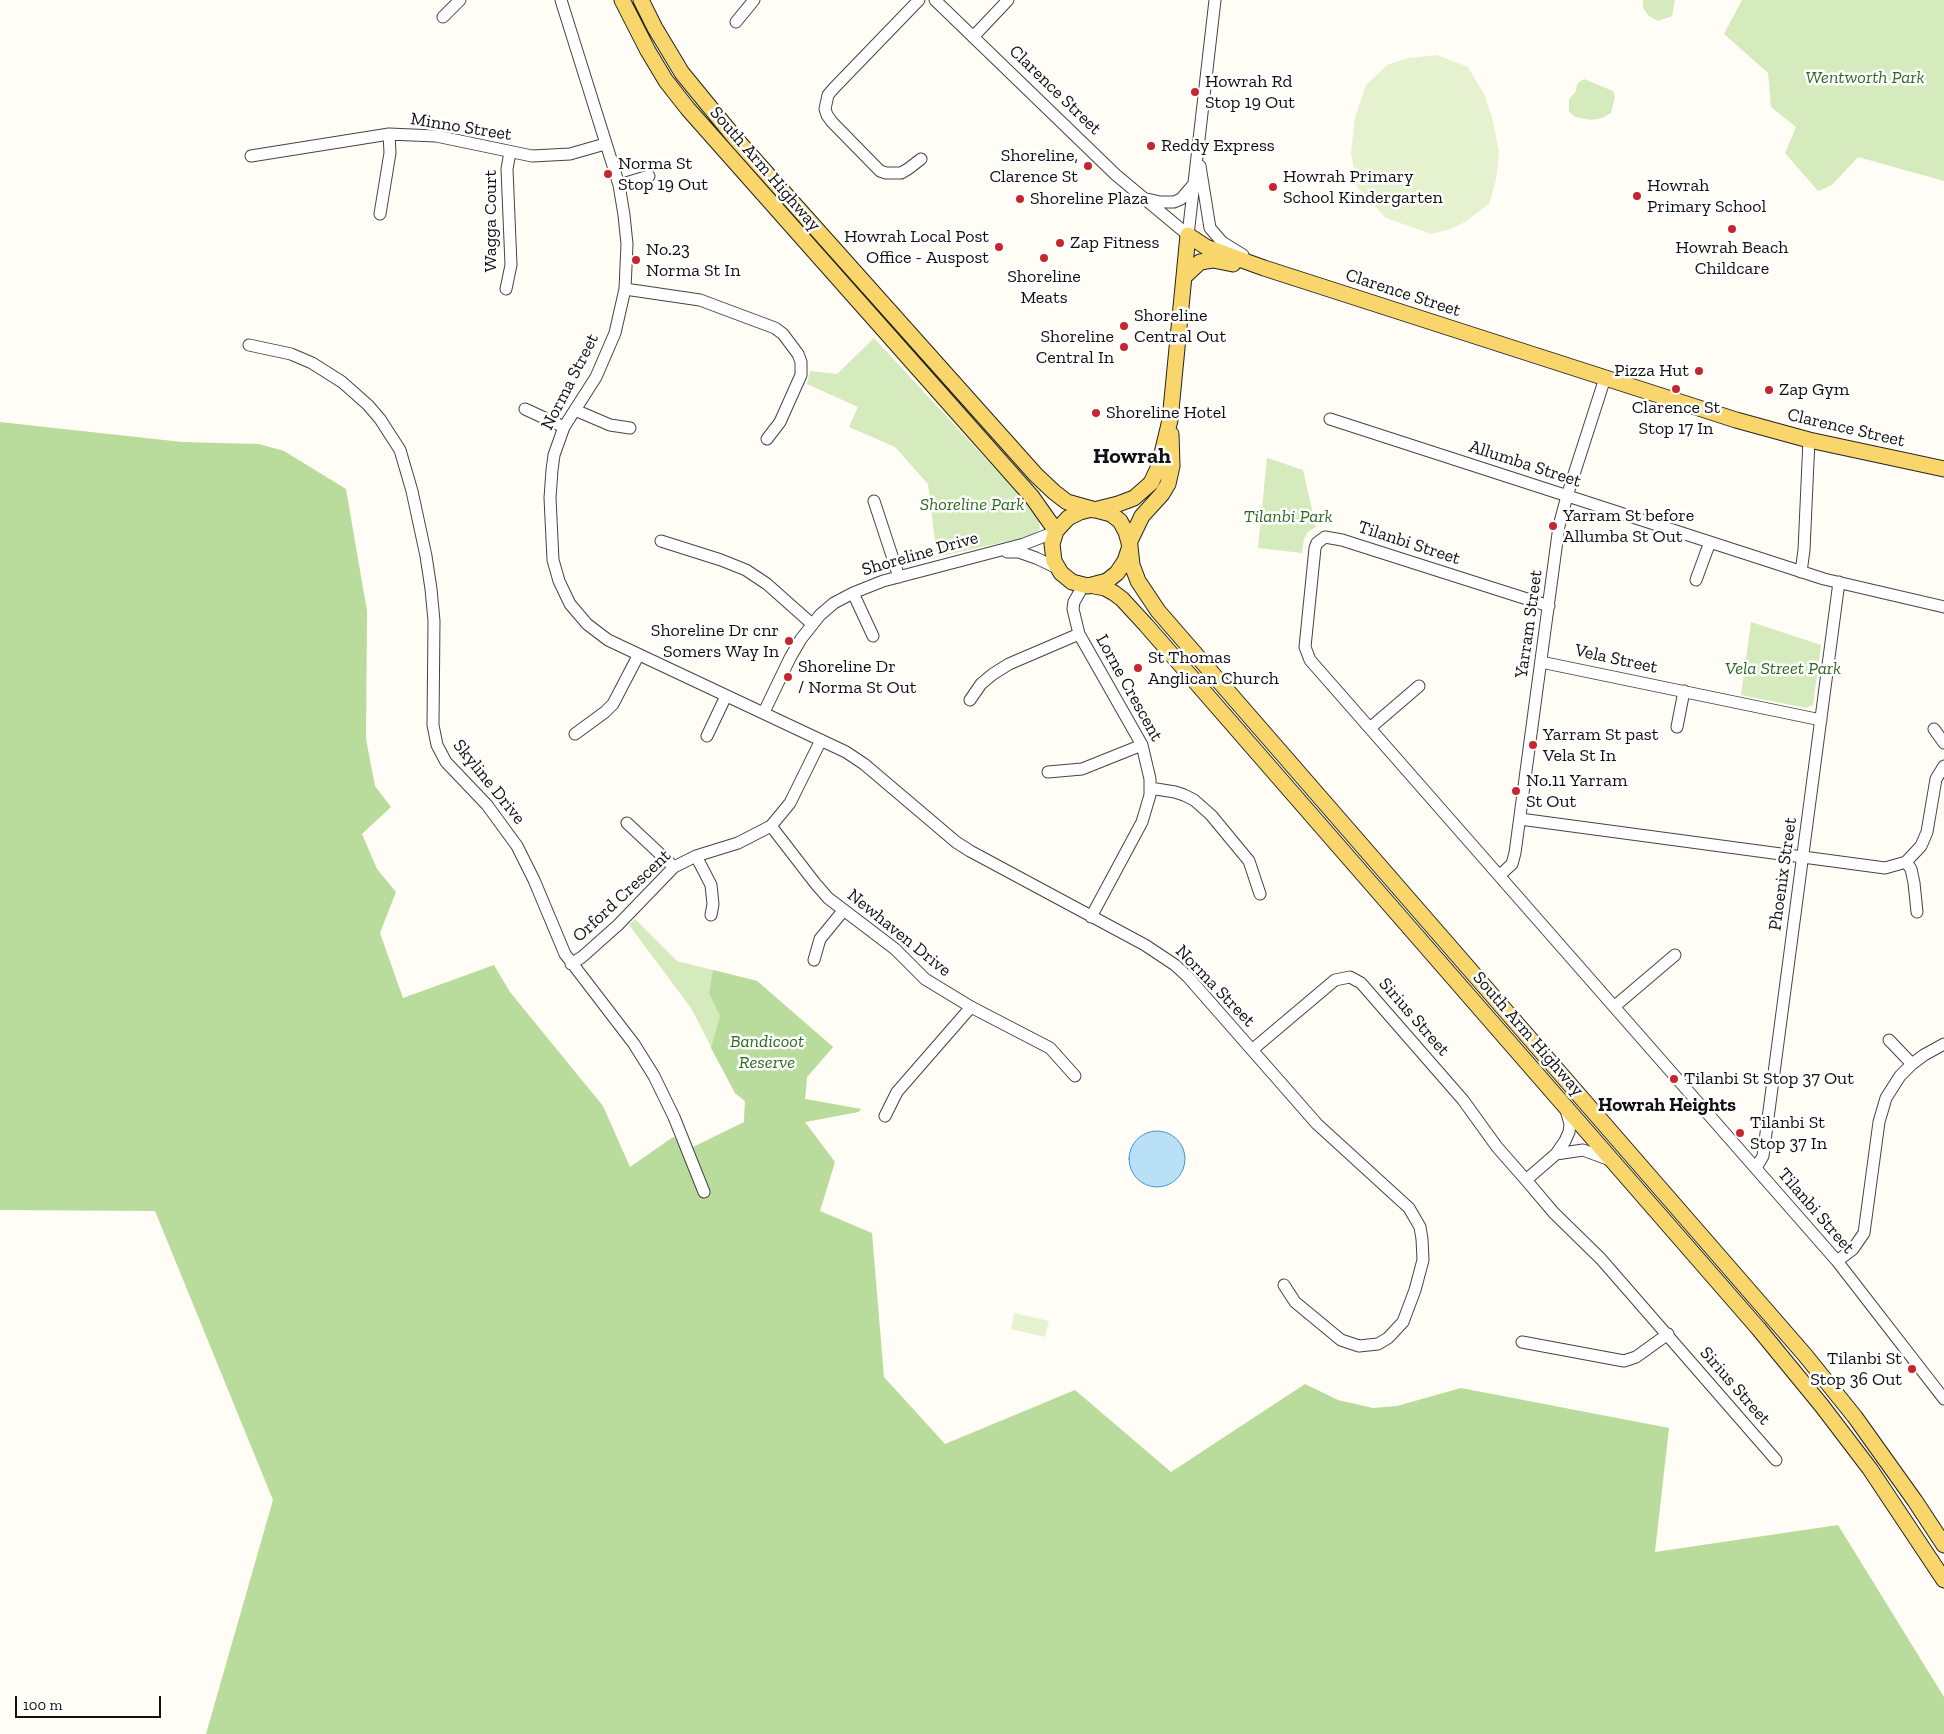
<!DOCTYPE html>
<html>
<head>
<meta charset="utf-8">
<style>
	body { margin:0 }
	#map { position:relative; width:1944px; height:1734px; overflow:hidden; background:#fffdf5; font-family:"Zilla Slab",serif }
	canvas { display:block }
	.scale { position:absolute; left:15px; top:1696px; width:146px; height:22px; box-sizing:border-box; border:2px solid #111; border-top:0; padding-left:6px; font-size:15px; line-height:18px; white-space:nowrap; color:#111; -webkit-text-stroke:4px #fff; paint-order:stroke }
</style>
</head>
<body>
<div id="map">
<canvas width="1944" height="1734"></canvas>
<div class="scale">100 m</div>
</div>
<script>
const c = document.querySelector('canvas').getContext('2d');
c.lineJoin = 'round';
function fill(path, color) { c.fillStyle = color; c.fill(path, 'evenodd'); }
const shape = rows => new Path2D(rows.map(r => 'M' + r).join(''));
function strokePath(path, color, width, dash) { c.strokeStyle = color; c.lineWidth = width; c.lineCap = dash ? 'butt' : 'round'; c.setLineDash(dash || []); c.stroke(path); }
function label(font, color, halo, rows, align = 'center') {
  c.font = font + ' "Zilla Slab",serif'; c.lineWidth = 5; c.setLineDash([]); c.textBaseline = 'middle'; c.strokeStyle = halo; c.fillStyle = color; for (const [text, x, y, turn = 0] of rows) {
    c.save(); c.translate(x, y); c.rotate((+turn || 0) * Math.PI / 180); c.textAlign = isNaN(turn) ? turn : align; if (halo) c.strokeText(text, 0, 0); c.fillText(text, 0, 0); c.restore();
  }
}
fill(shape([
	[1643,0,1675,0,1672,16,1658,21,1649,16,1643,8],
	[1742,0,1944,0,1944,181,1858,157,1832,185,1818,191,1785,153,1796,127,1771,107,1768,73,1724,34],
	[1584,79,1613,91,1615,97,1611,113,1602,118,1591,120,1575,117,1569,112,1569,99,1576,91,1577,84],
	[874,338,1022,498,1039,521,1040,529,1031,536,937,557,928,484,895,447,849,427,858,407,807,384,810,371,837,374],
	[1267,458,1303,470,1316,527,1308,532,1304,539,1302,553,1258,548],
	[1751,622,1821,645,1813,705,1806,708,1741,695],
	[635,919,677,961,757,981,833,1047,807,1077,805,1099,861,1109,858,1112,805,1122,742,1166,745,1101,735,1093,691,1008,629,925]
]), '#d5ebbd');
fill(shape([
	[0,422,182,442,259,444,284,451,346,489,367,611,366,739,375,786,391,807,362,834,377,869,396,892,380,933,403,998,494,965,510,992,603,1106,630,1167,673,1137,693,1147,744,1122,745,1101,735,1093,711,1048,720,1016,709,993,713,970,757,981,833,1047,807,1077,805,1099,861,1109,858,1112,805,1122,835,1162,820,1211,872,1233,884,1377,945,1444,1075,1390,1171,1472,1305,1384,1338,1400,1373,1408,1397,1406,1461,1388,1669,1428,1655,1552,1838,1525,1944,1697,1944,1734,206,1734,273,1500,155,1211,0,1210]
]), '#b9dc9c');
fill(shape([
	[1437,55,1468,67,1485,96,1493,121,1499,152,1496,180,1489,204,1465,222,1451,229,1431,234,1386,218,1357,187,1351,153,1355,118,1366,85,1387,65,1408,58],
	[1014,1313,1049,1321,1045,1337,1011,1329]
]), '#e6f2cf');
const water = shape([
	'1129 1159a28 28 0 1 1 56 0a28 28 0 1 1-56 0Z'
]);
fill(water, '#b9e0f7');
strokePath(water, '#3f96cf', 1);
const minor = shape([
	[561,0,619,185,624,215,627,244,625,289,615,333,596,377,564,427,554,455,552,470,550,498,553,560,559,581,570,604,587,624,608,640,846,752,864,764,956,842,970,851,1145,945,1175,965,1188,977,1317,1124,1409,1208,1420,1227,1422,1239,1423,1260,1415,1290,1403,1322,1388,1338,1378,1344,1359,1346,1341,1340,1295,1302,1284,1285],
	[919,0,834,88,828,95,825,109,827,115,832,122,880,171,886,173,901,173,908,169,921,159],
	[935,0,1116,175,1188,235],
	[443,17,460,0],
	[736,22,754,0],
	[973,37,1008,0],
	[251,156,389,134,436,136,532,156,570,154,605,144],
	[1200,166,1210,228,1222,242,1243,255],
	[619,185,649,176],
	[1147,199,1160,202,1174,202,1181,199,1193,185],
	[380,214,390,153,389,134],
	[1188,235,1215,0],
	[506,289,511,265,507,169,510,152],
	[625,289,700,300,775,328,783,334,798,354,801,362,801,375,780,422,767,439],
	[249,345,291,354,312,363,342,382,368,405,380,419,400,450,412,491,426,556,431,589,434,621,433,725,437,745,446,762,487,805,517,846,534,880,565,954,634,1044,654,1076,674,1117,704,1192],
	[525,409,564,427],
	[575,410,610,425,630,428],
	[1330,419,1824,579,1944,607],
	[874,501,899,577],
	[661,541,721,560,746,570,767,584,812,624],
	[1007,552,1019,552,1036,558,1057,568],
	[1801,572,1804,550,1809,440],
	[1696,580,1710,542],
	[1083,586,1074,602,1073,609,1079,634,1142,745,1150,779,1150,795,1142,822,1091,917],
	[853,593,873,636],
	[1549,606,1342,540,1325,537,1317,543,1315,548,1305,647,1310,660,1837,1261,1944,1399],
	[1541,662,1821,720],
	[970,700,981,684,993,674,1009,664,1079,634],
	[764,712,790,658,801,639,820,615,834,603,853,593,883,581,1024,544,1055,532],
	[1677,727,1684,691],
	[1370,728,1419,686],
	[1934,729,1944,743],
	[575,734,605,712,613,704,638,656],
	[707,736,726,696],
	[1048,772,1082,769,1142,745],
	[1150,788,1175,792,1184,795,1194,800,1211,815,1249,861,1260,894],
	[1520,819,1885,868,1906,862,1921,846,1927,832,1936,779,1944,766],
	[627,823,674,867],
	[771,826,815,883,828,898,895,949,925,979,971,1007,1050,1048,1075,1076],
	[696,856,711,885,713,904,711,915],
	[1906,862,1911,869,1914,883,1917,912],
	[1500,875,1512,864,1515,853,1559,526,1567,496,1605,378],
	[814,960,820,939,843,911],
	[571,964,582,957,618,925,674,867,696,856,738,843,771,826,790,803,821,740],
	[1615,1006,1675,955],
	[1889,1040,1912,1064],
	[1252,1050,1335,980,1350,977,1361,983,1463,1100,1497,1147,1526,1180,1554,1213,1601,1259,1776,1460],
	[885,1116,897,1092,971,1007],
	[1556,1154,1583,1150,1610,1160],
	[1756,1168,1763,1156,1839,582],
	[1526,1180,1556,1154,1565,1141,1569,1132,1570,1124,1566,1110],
	[1837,1261,1853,1249,1864,1233,1879,1122,1886,1098,1900,1076,1912,1064,1924,1055,1944,1044],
	[1522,1342,1624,1361,1636,1357,1668,1334]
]);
const major = shape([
	[622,0,648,51,666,81,688,109,1032,497,1056,531],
	[641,0,655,28,682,73,736,139,1036,475,1054,492,1067,502,1092,509],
	[1188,235,1206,247,1264,268,1736,420,1809,440,1944,469],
	[1185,276,1200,262,1213,260,1233,264],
	[1092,509,1111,514,1120,521,1126,532,1130,546,1125,561,1117,573,1107,581,1088,586,1072,582,1061,573,1054,561,1052,544,1056,531,1068,518,1080,512,1092,509],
	[1094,510,1118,504,1134,498,1151,483,1159,466,1170,420,1188,235],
	[1129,543,1142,516,1162,494,1168,484,1172,466,1171,434],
	[1130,546,1132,565,1138,581,1158,611,1805,1355,1855,1417,1915,1501,1944,1545],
	[1094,586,1105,588,1114,593,1122,599,1146,625,1758,1328,1822,1406,1870,1469,1944,1580]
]);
strokePath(minor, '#444', 13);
strokePath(major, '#222', 17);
strokePath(minor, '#fff', 11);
strokePath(major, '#f9d66b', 15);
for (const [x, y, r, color] of [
	[1195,92,5,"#c4262e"],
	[1151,146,5,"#c4262e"],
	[1088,166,5,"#c4262e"],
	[608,174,5,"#c4262e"],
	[1273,187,5,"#c4262e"],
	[1637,196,5,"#c4262e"],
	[1020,199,5,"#c4262e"],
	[1732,229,5,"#c4262e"],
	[1060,243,5,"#c4262e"],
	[999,247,5,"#c4262e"],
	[1044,258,5,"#c4262e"],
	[636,260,5,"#c4262e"],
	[1124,326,5,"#c4262e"],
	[1124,347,5,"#c4262e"],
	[1699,371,5,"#c4262e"],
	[1676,389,5,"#c4262e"],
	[1769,390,5,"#c4262e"],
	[1096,413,5,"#c4262e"],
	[1553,526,5,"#c4262e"],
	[789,641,5,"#c4262e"],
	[1138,668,5,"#c4262e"],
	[788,677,5,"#c4262e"],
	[1533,745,5,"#c4262e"],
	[1516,791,5,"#c4262e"],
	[1674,1079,5,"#c4262e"],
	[1740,1133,5,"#c4262e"],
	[1912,1369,5,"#c4262e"]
]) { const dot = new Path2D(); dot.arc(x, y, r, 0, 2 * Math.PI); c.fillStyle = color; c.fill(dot); strokePath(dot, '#fff', 2); }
label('italic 18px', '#2f6b1f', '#fff', [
	["Wentworth Park",1865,78],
	["Shoreline Park",972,505],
	["Tilanbi Park",1288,517],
	["Vela Street Park",1783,669],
	["Bandicoot",767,1042],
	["Reserve",767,1063]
]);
label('18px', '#111', '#fff', [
	["Howrah Rd",1205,82],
	["Stop 19 Out",1205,103],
	["Reddy Express",1161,146],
	["Shoreline,",1078,156,"right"],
	["Clarence St",1078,177,"right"],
	["Norma St",618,164],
	["Stop 19 Out",618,185],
	["Howrah Primary",1283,177],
	["School Kindergarten",1283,198],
	["Howrah",1647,186],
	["Primary School",1647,207],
	["Shoreline Plaza",1030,199],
	["Howrah Local Post",989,237,"right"],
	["Office - Auspost",989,258,"right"],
	["Zap Fitness",1070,243],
	["Howrah Beach",1732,248,"center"],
	["Childcare",1732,269,"center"],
	["No.23",646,250],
	["Norma St In",646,271],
	["Shoreline",1044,277,"center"],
	["Meats",1044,298,"center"],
	["Shoreline",1134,316],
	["Central Out",1134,337],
	["Shoreline",1114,337,"right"],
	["Central In",1114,358,"right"],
	["Pizza Hut",1689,371,"right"],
	["Zap Gym",1779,390],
	["Clarence St",1676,408,"center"],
	["Stop 17 In",1676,429,"center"],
	["Shoreline Hotel",1106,413],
	["Yarram St before",1563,516],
	["Allumba St Out",1563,537],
	["Shoreline Dr cnr",779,631,"right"],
	["Somers Way In",779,652,"right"],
	["St Thomas",1148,658],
	["Anglican Church",1148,679],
	["Shoreline Dr",798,667],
	["/ Norma St Out",798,688],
	["Yarram St past",1543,735],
	["Vela St In",1543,756],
	["No.11 Yarram",1526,781],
	["St Out",1526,802],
	["Tilanbi St Stop 37 Out",1684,1079],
	["Tilanbi St",1750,1123],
	["Stop 37 In",1750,1144],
	["Tilanbi St",1902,1359,"right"],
	["Stop 36 Out",1902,1380,"right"]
], 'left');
label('18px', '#111', '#fff', [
	["Clarence Street",1055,90,44],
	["Minno Street",461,127,9],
	["South Arm Highway",765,169,49],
	["Wagga Court",491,221,-90],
	["Clarence Street",1403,293,18],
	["Norma Street",570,382,-63],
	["Clarence Street",1846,428,13],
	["Allumba Street",1525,464,18],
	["Tilanbi Street",1409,543,18],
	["Shoreline Drive",920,554,-16],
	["Yarram Street",1529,624,-82],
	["Vela Street",1616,659,12],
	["Lorne Crescent",1129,688,61],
	["Skyline Drive",489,782,51],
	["Phoenix Street",1783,874,-82],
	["Orford Crescent",622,896,-43],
	["Newhaven Drive",899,933,39],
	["Norma Street",1215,986,46],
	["Sirius Street",1414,1017,49],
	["South Arm Highway",1528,1034,49],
	["Tilanbi Street",1816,1211,49],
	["Sirius Street",1735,1386,49]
]);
label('bold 19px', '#111', '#fff', [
	["Howrah Heights",1667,1106]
]);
label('bold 22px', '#111', '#fff', [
	["Howrah",1132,457]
]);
</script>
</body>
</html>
